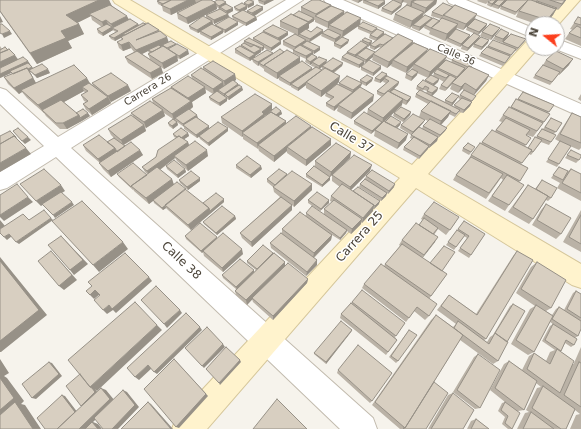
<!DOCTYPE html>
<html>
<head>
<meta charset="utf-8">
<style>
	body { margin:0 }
	#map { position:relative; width:581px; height:429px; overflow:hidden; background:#f6f3ec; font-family:"DejaVu Sans",sans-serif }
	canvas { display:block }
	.north { position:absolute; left:525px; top:16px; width:40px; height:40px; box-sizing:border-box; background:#fff; border:1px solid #b7b4b0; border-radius:50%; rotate:288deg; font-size:11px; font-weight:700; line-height:16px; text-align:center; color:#4b4439 }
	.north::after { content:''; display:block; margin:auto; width:14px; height:18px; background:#fc3f1d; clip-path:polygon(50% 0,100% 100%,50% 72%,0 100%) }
</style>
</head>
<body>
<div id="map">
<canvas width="581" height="429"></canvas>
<div class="north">N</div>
</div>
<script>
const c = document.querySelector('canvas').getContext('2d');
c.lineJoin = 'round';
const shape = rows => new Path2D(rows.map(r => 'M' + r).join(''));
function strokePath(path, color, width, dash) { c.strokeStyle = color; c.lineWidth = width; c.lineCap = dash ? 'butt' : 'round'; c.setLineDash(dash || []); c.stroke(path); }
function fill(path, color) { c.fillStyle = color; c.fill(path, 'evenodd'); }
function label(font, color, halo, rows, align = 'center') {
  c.font = font + ' "DejaVu Sans",sans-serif'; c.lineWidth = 3; c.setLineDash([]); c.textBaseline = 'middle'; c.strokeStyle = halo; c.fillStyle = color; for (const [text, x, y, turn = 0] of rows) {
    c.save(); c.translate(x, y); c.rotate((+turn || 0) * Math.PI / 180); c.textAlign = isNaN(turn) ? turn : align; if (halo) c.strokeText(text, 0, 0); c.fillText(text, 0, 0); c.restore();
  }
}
const street = shape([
	[286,0,303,0,71,148,373,418,377,429,340,429,56,157,7,188,0,190,0,172,44,146,0,104,0,88,6,90,58,137,286,0],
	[324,0,343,0,581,104,581,117,326,3,324,0],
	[447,0,466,0,533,28,533,38,449,3,447,0],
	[557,39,581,48,581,59,553,48,557,48,557,39]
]);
const secondary = shape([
	[113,0,130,0,412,165,527,41,533,39,533,48,538,48,428,174,581,264,581,288,572,285,416,188,207,429,172,429,176,418,400,178,115,3,113,0],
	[565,0,580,0,557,26,557,24,544,24,565,0]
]);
strokePath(street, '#c2bbae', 2);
strokePath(secondary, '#d6c79b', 2);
fill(street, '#fff');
fill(secondary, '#fff3cd');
fill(shape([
	[0,0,109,0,111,5,129,19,138,24,139,25,159,31,168,42,176,44,176,45,189,54,180,59,177,58,178,61,164,69,161,67,163,73,152,79,128,63,125,57,134,52,131,48,123,51,119,48,117,42,122,40,121,38,115,41,111,39,109,36,116,32,114,31,112,29,113,30,103,36,98,33,97,29,102,27,92,20,91,16,77,23,79,24,84,34,68,41,72,48,37,64,0,12],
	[148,51,149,53,148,54,150,59,142,54],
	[160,0,212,0,211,0,214,2,225,2,226,4,233,11,228,14,229,17,214,24,213,22,213,25,216,26,215,25,238,25,225,33,223,32,223,33,211,40,200,34,200,32,198,33,190,29,189,26,206,18,206,15,219,9,217,7,217,9,188,24,178,19,177,13,196,3,171,15,163,11,162,6,158,4,157,1],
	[248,0,255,0,252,1,254,5,248,8,247,7,247,9,244,11,247,12,247,11,263,7,263,10,254,16,256,17,257,20,246,26,233,19,232,16,239,12,235,10,234,7,244,4,244,3],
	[258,0,274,0,264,5,259,3],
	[351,0,363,0,358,3],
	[363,0,385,1,385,4,378,9,363,3],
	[394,0,437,0,436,4,424,14,423,16,432,18,431,21,440,21,441,19,431,16,432,12,474,20,463,30,457,28,455,31,470,35,469,38,460,47,446,41,448,38,455,31,445,41,429,34,430,31,424,28,425,25,419,31,412,28,412,26,410,28,393,20,395,14,406,5,407,3,403,2,401,4,402,4,401,7,391,15,381,11,382,8,394,1],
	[478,0,490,0,486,4,477,1],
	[507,0,498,9,492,7,493,5,491,7,487,5,488,2],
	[532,0,566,0,558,10,556,9,553,15,545,24,536,24,516,17,518,12,515,15,500,9,501,6],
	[331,6,360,24,377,28,376,30,384,32,384,35,393,38,413,41,413,43,427,52,447,56,444,62,431,75,433,76,434,73,438,68,451,63,452,60,471,67,489,75,486,81,474,95,474,99,471,102,470,106,463,113,459,112,455,117,449,114,448,117,441,125,447,128,445,131,438,138,437,141,429,148,428,148,419,159,403,150,404,147,412,139,410,138,411,135,400,128,401,125,425,120,423,123,419,127,422,129,423,126,428,121,419,117,421,111,428,104,415,97,416,94,419,91,416,89,417,86,425,81,428,78,417,73,417,75,411,81,405,78,406,74,412,69,413,66,406,73,391,66,392,64,387,68,372,60,373,57,365,63,364,62,364,64,359,68,341,60,342,57,347,53,347,52,362,42,362,40,372,41,371,44,368,47,368,46,367,48,375,52,381,48,379,47,374,50,370,48,370,45,376,41,369,38,370,34,358,29,358,26,343,37,348,43,340,49,334,46,334,42,321,36,322,34,310,42,320,50,314,54,313,53,313,55,317,57,317,58,326,63,343,63,342,66,334,73,339,82,337,84,339,85,339,83,360,82,360,80,372,81,366,86,362,84,361,86,360,87,373,101,351,119,337,111,338,107,334,111,326,106,326,103,331,99,325,96,326,93,321,97,306,88,306,85,298,91,291,87,291,85,290,86,279,80,279,78,277,79,264,71,264,69,260,66,259,65,258,66,253,62,252,59,250,61,235,53,235,49,241,47,241,45,244,43,244,41,253,40,253,38,264,32,263,31,288,35,280,41,281,44,271,51,264,48,264,49,262,51,261,51,261,52,255,56,255,57,273,53,273,54,300,62,312,69,315,67,311,66,312,64,310,65,305,62,306,59,293,53,293,50,283,45,283,41,295,34,280,27,280,21,301,12,301,7],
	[314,20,315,20,315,22,328,28,329,28,328,29,323,32,311,32,307,30,309,28,309,24,314,21],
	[322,67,322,69,323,70,322,71,320,69],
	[439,79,444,82,441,85,439,89,445,91,452,84,450,89,458,93,462,89,464,90,460,95,458,98,460,99,454,107,452,106,457,99,445,100,445,102,432,96,437,91,438,88,434,86,438,82],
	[424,90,427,91,426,93,422,91],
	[581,18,581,46,565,39,569,33,573,30,570,29,574,23],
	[487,24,486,27,478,35,466,30,467,27],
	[500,28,498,31,491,40,480,36,482,32],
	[509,33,508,36,502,43,493,39,495,36],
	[480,36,479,39,467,51,461,49,462,45],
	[526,39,524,42,516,51,515,51,503,66,479,56,481,53,488,46,503,43,503,42],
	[488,43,481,50,473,47,474,44],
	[0,46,2,49,18,59,30,64,33,68,50,73,37,78,31,72,30,72,36,83,90,83,93,85,92,83,131,91,111,102,110,101,111,103,92,115,86,110,83,104,86,102,84,101,81,95,85,93,84,91,64,102,76,113,90,116,67,129,60,129,46,116,44,113,27,98,22,92,19,94,8,84,4,77,12,74,11,73,0,78],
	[546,60,569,65,559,75,559,74,550,85,533,78,535,75,542,67],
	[381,66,381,69,373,76,361,70,361,67],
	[203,67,235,74,236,80,234,81,238,84,239,85,243,90,229,100,227,99,227,101,220,106,210,100,209,97,213,94,205,89,206,93,192,102,193,107,190,110,197,115,197,118,209,126,209,128,228,128,228,131,209,146,200,139,199,137,197,138,184,129,184,127,177,122,178,125,173,129,169,126,168,123,173,119,164,113,165,116,146,128,145,127,146,131,124,145,143,155,111,177,103,169,99,163,100,163,86,151,83,145,107,142,114,138,111,135,108,129,133,116,131,113,153,103,152,99,171,88,171,87,192,79,191,75,203,70],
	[387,76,399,82,398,85,394,89,411,97,410,100,406,105,402,103,402,105,384,121,401,122,400,125,397,128,406,140,397,149,374,136,375,131,371,134,354,124,354,121,367,114,368,109,382,97,377,94,377,91,386,83,383,82,384,80,380,83,374,81,375,78],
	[523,92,554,105,548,113,550,114,533,137,527,135,527,136,531,138,525,146,528,148,542,129,543,129,551,118,562,123,554,134,551,142,549,145,541,142,531,155,529,154,521,164,528,168,519,182,509,205,505,211,488,201,503,180,501,178,486,199,453,180,456,175,468,160,471,155,482,142,495,131,502,122,499,121,503,115,510,108,516,99,517,100],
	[581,94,581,101,578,99],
	[272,104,272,109,281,111,282,114,278,116,286,121,286,124,311,126,311,127,331,139,331,145,306,166,287,153,287,151,274,162,259,151,258,148,258,149,243,139,243,136,242,137,222,123,221,117],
	[411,112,410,115,403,122,393,116,394,113],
	[572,113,581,117,581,148,579,150,570,146,557,167,546,162,560,142,555,139,568,119],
	[188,133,189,136,184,139,188,142,189,146,208,156,188,171,177,161,175,158,160,170,172,179,174,185,203,203,224,202,191,230,168,210,166,208,163,210,154,203,153,200,166,191,149,204,134,191,133,189,133,190,119,177,117,174,147,175,147,174,145,172,142,167,156,157,176,138,174,137,173,134],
	[463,148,473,150,469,155,462,151],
	[571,150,579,160,576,163,565,158],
	[351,152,350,158,330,177,330,180,322,187,306,177,306,174,315,167,315,161],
	[236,165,262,169,251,178,236,168],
	[166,166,185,169,186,172,178,178,167,169],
	[559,167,568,171,571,169,581,174,581,201,557,188,560,183,551,178],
	[370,171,351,190,379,204,374,209,373,209,373,211,362,223,361,222,361,224,351,234,347,231,346,233,340,240,332,235,331,240,314,258,317,260,317,265,306,276,271,248,270,243,282,233,282,229,306,215,306,213,324,214,324,209,332,202,330,201,331,196,340,187,332,181,332,175],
	[287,174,287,175,312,190,294,207,292,205,292,210,252,247,242,238,240,233,280,197,274,192,273,187,267,182,267,179],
	[366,176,394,187,388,194,387,193,386,196,381,201,359,187,360,184,365,179],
	[179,180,200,181,188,190,180,183],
	[542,180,551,198,548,201,546,200,533,219,529,224,508,212,528,185,535,189],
	[308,200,329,200,329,203,320,211,308,203],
	[546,204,561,234,556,239,532,225,541,210],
	[581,210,581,252,563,242],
	[424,214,456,222,446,235,438,229,434,235,435,242,422,258,447,274,429,299,429,316,425,320,414,311,406,322,362,288,364,284,384,266,385,264,400,246,399,245,402,240,419,225,423,220,421,219],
	[235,216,236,219,217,235,204,224,203,222],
	[464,221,485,234,469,258,458,251,467,238,464,236,454,250,446,245,457,230,458,230],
	[185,236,217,239,243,254,223,272,204,256,203,252,202,253,186,239],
	[517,251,486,339,484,340,487,342,490,337,493,335,510,306,513,304,507,342,498,361,493,364,460,340,434,382,426,429,400,429,372,405,431,320,436,315,453,327,456,324,437,310,449,295,476,314,513,256],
	[273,254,285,265,308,279,307,283,273,320,253,302,252,299,247,305,236,295,235,291,236,289,223,278,222,275,254,270,254,272,256,270,247,263,247,261],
	[537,262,551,308,546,311,552,315,556,309,559,307,564,310,573,293,576,291,581,294,581,329,578,336,575,338,574,345,571,347,565,343,561,351,560,351,573,364,574,364,574,363,581,347,581,429,570,429,576,415,580,414,575,410,566,429,517,429,525,413,529,412,526,410,537,388,541,387,536,383,524,410,518,411,512,429,508,429,502,424,505,417,498,411,502,403,505,402,490,390,504,364,509,361,522,370,529,356,534,353,546,361,550,352,555,350,542,341,550,326,553,324,550,322,534,352,528,355,511,344,530,309,535,306,516,293,531,267],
	[352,302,405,323,395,337,397,340,386,355,340,318,341,314,351,304],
	[352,330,351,332,326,364,314,354,314,353],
	[409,330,398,361,396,363,389,357],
	[478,354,480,408,475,409,453,392,474,357],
	[338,370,372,401,370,403,337,373],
	[453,393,463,429,428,429,448,395],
	[476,419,489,429,467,429,471,421]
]), '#bab2a6');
fill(shape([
	[99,0,109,0,112,6,89,14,91,16,71,26,66,15],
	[188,0,195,0,196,3,171,15,170,9],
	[268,0,274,0,264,5,264,2],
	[359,0,363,0,358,3],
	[402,0,404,0,403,2,401,4],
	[413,0,419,0,412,2,412,6,410,7,411,1],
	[435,0,437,0,436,4,424,14,426,8],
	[496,0,498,0,491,7,492,4],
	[505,0,507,0,498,9,499,6],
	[565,0,566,0,564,3,558,10,562,4],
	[385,1,385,4,378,9,378,6],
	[226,2,226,5,220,7,220,8,219,9,219,6],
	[254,2,254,5,248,8,248,5],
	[216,3,217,9,188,24,186,18],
	[402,4,401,7,391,15,392,12],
	[331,5,330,11,316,17,316,14],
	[247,6,247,9,240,13,239,10],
	[263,7,263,10,253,17,252,13],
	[233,8,233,11,227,14,226,11],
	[557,8,553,15,545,24,547,20],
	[344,11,344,18,329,25,329,28,328,28,328,22],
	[424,12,422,18,413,25,410,28,412,21],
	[228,14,229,17,214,24,214,20],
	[477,14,474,20,463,30,466,24],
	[0,16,3,22,0,23],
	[127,16,130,22,113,28,111,24],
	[256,17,257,20,246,26,246,23],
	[314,18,314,21,309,24,309,28,300,34,299,34,299,35,298,36,298,29],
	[361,18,360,25,342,37,343,31],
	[432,18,431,21,419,31,420,27],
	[106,20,109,26,104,28,102,22],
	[212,21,213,25,200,31,200,32,198,33,197,30],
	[238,22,238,25,225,33,225,30],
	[79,24,84,34,68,41,72,48,37,64,30,53,61,31],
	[138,24,140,27,123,34,124,36,115,41,114,38],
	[458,24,455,31,445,41,447,34],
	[487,24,486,27,478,35,479,32],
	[112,27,113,30,103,36,102,33],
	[500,28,498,31,491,40,492,36],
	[223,30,223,33,211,40,211,37],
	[323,30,323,33,309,42,310,39],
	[10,31,12,34,4,38,2,34],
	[288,32,288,35,278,42,278,38],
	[384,32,384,35,376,41,377,38],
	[509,33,508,36,502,43,503,39],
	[341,35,340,38,335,43,335,39],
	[470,35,469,38,460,47,461,44],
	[480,36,479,39,467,51,468,48],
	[167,37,169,43,150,51,148,50,148,51,138,56,136,50],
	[526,39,524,42,516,51,518,48],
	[306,40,306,43,302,45,302,46,295,51,295,47],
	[349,40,348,43,340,49,341,46],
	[489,40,488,43,481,50,482,47],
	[281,41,281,44,271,51,271,48],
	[372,41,371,44,368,47,369,43],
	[413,41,412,47,393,60,392,64,387,68,389,62],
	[129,42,131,48,123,51,121,45],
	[380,44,379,47,374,50,375,47],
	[368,45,367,48,357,55,357,56,354,58,355,55],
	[264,46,264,49,262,51,262,48],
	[320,47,320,50,314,54,314,51],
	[261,49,261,52,255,56,255,57,250,61,249,58,255,54,254,53],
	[428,49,426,55,414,64,413,66,406,73,407,67],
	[188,50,189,54,180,59,179,56],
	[313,52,313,55,306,60,306,56],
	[273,53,273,56,259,63,259,65,258,66,258,62],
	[373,54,373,57,365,63,366,60],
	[15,55,19,61,0,70,0,62],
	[177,55,178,61,164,69,162,63],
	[447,56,444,62,428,78,430,72],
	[300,57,300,63,279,76,279,78,277,79,277,73],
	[317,57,317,60,312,62,312,64,310,65,310,62],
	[573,59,569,65,559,75,563,69],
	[327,60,326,64,319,69,319,66],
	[28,61,30,64,12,73,10,71,11,73,0,78,0,74],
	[364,61,364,64,359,68,359,65],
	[343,63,342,66,331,74,332,71],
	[381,66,381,69,373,76,373,73],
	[32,67,34,70,29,70,31,72,30,72,37,85,21,90,22,92,19,94,14,88,15,76],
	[161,67,163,73,152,79,150,73],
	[312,68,312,71,291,84,291,85,290,86,290,83],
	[465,68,464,72,456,80,457,77],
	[48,69,50,73,37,78,35,75],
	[322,70,306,82,306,85,298,91,298,88],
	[418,72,417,75,411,81,412,77],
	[235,74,236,80,225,87,224,81],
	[387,74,387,77,384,78,384,80,380,83,380,80],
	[489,75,486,81,473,96,476,90],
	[340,76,339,82,321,97,321,91],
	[87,78,92,87,82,87,84,91,44,113,42,110,44,113,38,105],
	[373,78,372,81,366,86,366,83],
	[456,78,455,81,445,91,447,88],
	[439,79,438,82,432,87,433,84],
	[223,82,224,88,218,90,219,92,214,95,213,89],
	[399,82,398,85,384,98,385,95],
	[362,83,361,86,353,93,353,90],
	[465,83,462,89,458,93,461,87],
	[238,84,239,87,225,94,225,96,224,97,224,94],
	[128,85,131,91,111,102,108,96],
	[205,87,206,93,192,102,193,107,174,120,172,114,189,103,188,98],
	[242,87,243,90,229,100,228,97],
	[438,88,437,91,431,97,432,93],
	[353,92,352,95,338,105,338,107,334,111,334,107],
	[374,95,373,101,351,119,352,113],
	[459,96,457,99,451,107,452,103],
	[108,97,111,103,92,115,89,109],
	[411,97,410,100,406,105,407,101],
	[227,98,227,101,220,106,219,103],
	[403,99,402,105,382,124,383,118],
	[472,102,470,106,463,113,464,110],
	[272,104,272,110,268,113,268,114,264,116,265,120,242,133,243,136,242,137,242,131,262,112],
	[163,110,165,116,146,128,144,122],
	[281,111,282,114,274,119,274,116],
	[451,111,448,117,439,127,441,121],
	[411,112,410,115,403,122,404,119],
	[88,113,90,116,82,121,80,118],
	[79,115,82,121,67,129,63,123],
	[197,115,198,118,185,126,183,125,184,127,183,124],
	[425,120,423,123,412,135,413,132],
	[286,121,286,127,258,145,258,149,257,143],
	[177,122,178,125,173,129,172,126],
	[382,122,381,125,375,130,371,134,372,131],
	[401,122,400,125,394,131,395,128],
	[144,125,146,131,123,145,121,140],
	[209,126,209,129,197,138,196,135],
	[311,126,311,131,287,147,287,151,274,162,274,156],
	[228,128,228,131,209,146,208,143],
	[447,128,445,131,438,138,440,135],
	[188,133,189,136,180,142,179,139],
	[408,134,406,140,397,149,399,143],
	[28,137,31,140,25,144,22,141],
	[438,137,437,141,429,148,430,145],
	[331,139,331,145,306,166,306,160],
	[188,142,190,148,174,156,175,158,150,177,147,171],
	[429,146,428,149,419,159,420,156],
	[26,148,31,154,0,172,0,163],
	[115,148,118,154,102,165,98,159],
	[140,150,143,155,111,177,108,171],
	[207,150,208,156,188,171,186,165],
	[351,152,350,158,330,177,330,180,322,187,322,185,330,177,331,172],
	[372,165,370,171,349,192,350,187],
	[261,166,262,169,251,178,250,175],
	[185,169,186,172,178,178,177,175],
	[200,178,200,181,188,190,187,187],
	[172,179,174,185,149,204,146,198],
	[312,184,312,190,294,207,294,201],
	[395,184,394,187,388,194,389,191],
	[61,185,65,191,41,206,36,201],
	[387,193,386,196,381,201,382,198],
	[28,197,33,202,4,221,0,217,0,215],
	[224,199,224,202,191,230,188,225,209,208],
	[329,200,329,203,320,211,321,209],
	[380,201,379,204,374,209,375,206],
	[72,202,74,205,55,218,53,215],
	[165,205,166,208,163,210,162,208],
	[292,205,292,210,252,247,251,242],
	[374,205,373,211,362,223,363,218],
	[235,216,236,219,217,235,216,233],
	[51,218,53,220,19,244,16,242],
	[362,219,361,224,351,234,352,229],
	[0,220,5,226,0,229],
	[347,230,346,233,340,240,340,238],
	[9,234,12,236,7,240,4,237],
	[332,235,331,240,313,258,314,253],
	[61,236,88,264,74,275,70,270],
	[217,237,217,240,203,251,203,252,202,253,201,251],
	[438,237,435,242,421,260,424,255],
	[123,242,128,249,99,272,93,265],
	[242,249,243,254,223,272,222,268],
	[51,251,77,280,64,290,59,286],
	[0,257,47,315,1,352,0,352],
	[317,260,317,265,306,276,307,272],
	[285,262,285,266,247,305,246,300],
	[254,270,254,273,237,290,236,287],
	[149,277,152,281,116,313,113,310,107,314,103,310,109,305],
	[308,279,307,283,273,320,273,316],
	[95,290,100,294,94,299,90,295],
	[180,310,182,313,167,328,164,324],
	[157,325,162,330,97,391,95,389,98,393,81,406,90,387],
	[200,327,202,330,157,374,154,372],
	[352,330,351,332,326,364,326,362],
	[223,344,225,347,204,368,202,366],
	[0,359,9,373,4,376,7,378,24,401,21,404,25,405,41,429,33,429,0,422],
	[174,359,208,396,179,428,176,427],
	[240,360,241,362,220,385,219,383],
	[49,362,52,363,62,376,36,399,32,398],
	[148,365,152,368,139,380,135,377],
	[101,388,106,390,115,401,93,422,98,424,102,429,79,429],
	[123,390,127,392,139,407,118,429,112,429],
	[62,395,65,396,78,413,61,429],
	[148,402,151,404,173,429,171,429]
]), '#979187');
const building = shape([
	[0,0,99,0,66,15,79,24,61,31,66,38,30,53,0,11,0,0],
	[160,0,171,0,163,4,157,1,160,0],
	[171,0,188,0,170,9,161,5,171,0],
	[202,0,211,0,216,3,186,18,177,13,202,0],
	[217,0,222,0,226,2,219,6,216,4,216,3,214,2,217,0],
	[248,0,250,0,254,2,248,5,244,3,248,0],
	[259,0,268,0,264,2,259,0],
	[312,0,319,0,331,5,316,14,301,7,312,0],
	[364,0,383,0,385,1,378,6,364,0],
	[393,0,402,4,392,12,382,8,393,0],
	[416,0,435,0,426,8,412,2,416,0],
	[491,0,496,0,492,4,488,2,491,0],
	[498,0,505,0,499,6,494,4,498,0],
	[507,0,528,0,516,12,501,6,507,0],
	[528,0,531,0,556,9,547,20,519,11,528,0],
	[550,0,565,0,562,4,550,0],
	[537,1,557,8,556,9,536,2,537,1],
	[242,3,247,6,239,10,234,7,242,3],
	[443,3,453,7,443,16,432,12,443,3],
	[226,4,233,8,226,11,220,7,226,4],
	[110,5,127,16,111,24,106,20,102,22,89,14,110,5],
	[257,5,263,7,252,13,247,11,257,5],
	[407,5,424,12,412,21,395,14,407,5],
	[455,5,477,14,466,24,443,15,455,5],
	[331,6,344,11,328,22,315,16,331,6],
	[220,9,228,14,214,20,206,15,220,9],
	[243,10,256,17,246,23,232,16,243,10],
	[299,11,314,18,308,22,293,15,299,11],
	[347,12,361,18,343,31,329,25,347,12],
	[291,14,309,22,298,29,280,21,291,14],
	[425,15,432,18,420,27,413,25,425,15],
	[203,16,212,21,197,30,189,26,203,16],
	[229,17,238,22,225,30,215,25,229,17],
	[578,17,581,18,581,25,574,23,578,17],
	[433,18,440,21,431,28,425,25,433,18],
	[442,18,458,24,447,34,431,28,442,18],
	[130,19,138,24,114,38,109,36,118,31,112,28,130,19],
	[475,19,487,24,479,32,467,27,475,19],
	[363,22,377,28,372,32,358,26,363,22],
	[143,23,146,24,125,35,123,34,143,23],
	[148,23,159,30,136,40,160,31,167,37,136,50,129,42,121,45,117,42,123,39,121,37,148,23],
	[0,24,2,24,10,31,2,34,0,33,0,24],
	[107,24,112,27,102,33,97,29,107,24],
	[212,24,223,30,211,37,200,31,212,24],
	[490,24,500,28,492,36,482,32,490,24],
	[273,25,288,32,278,38,263,31,273,25],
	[577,26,581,28,581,38,569,33,577,26],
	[317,27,323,30,310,39,299,34,306,29,311,32,317,27],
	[328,29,341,35,335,39,322,33,328,29],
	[377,29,384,32,377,38,370,35,377,29],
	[456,29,470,35,461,44,448,38,456,29],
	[501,29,509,33,503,39,495,36,501,29],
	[263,32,281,41,271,48,253,38,263,32],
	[474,33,480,36,468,48,462,45,474,33],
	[295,34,306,40,295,47,283,41,295,34],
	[385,34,393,38,383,45,380,44,375,47,370,45,385,34],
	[398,34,413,41,389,62,373,54,398,34],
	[511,34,526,39,518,48,503,42,511,34],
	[342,37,349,40,341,46,334,43,342,37],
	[481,37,489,40,482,47,474,44,481,37],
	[249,38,264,46,262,48,244,41,249,38],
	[365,38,372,41,369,43,362,40,365,38],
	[493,40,516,49,511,55,488,46,493,40],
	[171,41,176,44,167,48,162,45,171,41],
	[307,41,320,47,314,51,302,45,307,41],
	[361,41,368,45,355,55,347,52,361,41],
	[244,43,251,47,254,45,261,49,254,53,241,45,244,43],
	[414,43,428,49,407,67,393,60,414,43],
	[177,44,188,50,179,56,168,49,177,44],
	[159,45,161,47,152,52,148,50,159,45],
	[300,45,313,52,306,56,293,50,300,45],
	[163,46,177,55,162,63,148,54,163,46],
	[240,46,255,54,249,58,235,49,240,46],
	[5,47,8,50,0,53,0,50,5,47],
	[487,47,510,56,505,63,481,53,487,47],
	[366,48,375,52,366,60,357,55,366,48],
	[9,49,15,55,0,62,0,53,9,49],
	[280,49,284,52,264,65,264,66,259,63,280,49],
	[430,49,447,56,430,72,414,64,430,49],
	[267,50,273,53,258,62,252,59,267,50],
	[287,50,300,57,277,73,264,65,287,50],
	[137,51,161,67,150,73,125,57,137,51],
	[556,51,573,59,563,69,546,60,556,51],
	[347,53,364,61,359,65,342,57,347,53],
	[312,54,317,57,310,62,306,59,312,54],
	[23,57,28,61,0,74,0,68,23,57],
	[319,57,327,60,319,66,312,62,319,57],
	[455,57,472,65,471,67,469,66,468,67,452,60,455,57],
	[333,58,343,63,332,71,322,66,333,58],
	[369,60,381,66,373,73,361,67,369,60],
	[446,60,465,68,457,77,438,68,446,60],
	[213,61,235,74,224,81,203,67,213,61],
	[302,61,312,68,290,83,279,76,302,61],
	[28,63,32,67,28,69,27,68,13,74,10,71,28,63],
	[42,64,48,69,35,75,29,70,42,64],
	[74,65,87,78,38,105,21,90,74,65],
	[543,65,560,72,552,82,535,75,543,65],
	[469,66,489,75,476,90,465,83,461,87,452,83,469,66],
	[316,67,322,70,298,88,291,84,316,67],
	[27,68,33,78,14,88,4,77,27,68],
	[201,68,223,82,213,89,191,75,201,68],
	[325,68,340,76,321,91,306,82,325,68],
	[412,69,418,72,412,77,406,74,412,69],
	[437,69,449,75,446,78,434,73,437,69],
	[382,72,387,74,380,80,375,78,382,72],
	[111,73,128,85,108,96,92,83,111,73],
	[367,75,373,78,366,83,360,80,367,75],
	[431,75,439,79,433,84,425,80,431,75],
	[450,75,456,78,447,88,441,85,450,75],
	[188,76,205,87,188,98,171,87,188,76],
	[347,76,362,83,353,90,339,83,347,76],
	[387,76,399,82,384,94,377,91,389,81,384,78,387,76],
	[233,80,238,84,224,94,218,90,233,80],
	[423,80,438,88,432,93,427,91,429,88,425,86,423,89,417,86,423,80],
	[89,83,108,97,89,109,83,104,88,101,81,95,88,91,82,87,89,83],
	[337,84,353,92,334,107,326,103,334,97,326,93,337,84],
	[239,85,242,87,228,97,225,94,239,85],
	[360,87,374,95,352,113,338,105,360,87],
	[171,88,191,101,172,114,152,99,171,88],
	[394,89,411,97,407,101,390,92,394,89],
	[420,90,460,110,456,114,416,94,420,90],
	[464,90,476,96,472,101,460,95,464,90],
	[217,91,227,98,219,103,209,97,217,91],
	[388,91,403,99,383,118,368,109,388,91],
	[523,92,554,105,549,112,518,99,523,92],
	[452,93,459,96,452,103,445,100,452,93],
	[255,94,272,104,262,112,264,114,242,131,221,117,255,94],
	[462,98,472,102,464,110,454,105,462,98],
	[516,99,550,114,544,122,511,107,516,99],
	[61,100,79,115,63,123,56,123,42,110,61,100],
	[150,101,163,110,144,122,131,113,150,101],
	[431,101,451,111,441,121,421,111,431,101],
	[276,107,281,111,276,115,271,112,269,113,268,113,276,107],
	[401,107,411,112,404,119,394,113,401,107],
	[509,107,543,123,537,131,503,115,509,107],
	[83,109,88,113,80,118,79,115,76,113,83,109],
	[189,109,197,115,183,124,175,118,189,109],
	[271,112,286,121,257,143,242,133,271,112],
	[364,112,382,122,372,131,354,121,364,112],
	[572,113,581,117,581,143,560,134,572,113],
	[413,114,425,120,413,132,401,125,413,114],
	[131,115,144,125,121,140,108,129,131,115],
	[296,116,311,126,274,156,258,145,296,116],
	[391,116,401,122,395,127,385,122,391,116],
	[196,117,209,126,196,135,183,125,196,117],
	[506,118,530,130,526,135,531,138,526,145,496,130,506,118],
	[551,118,562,123,556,132,545,127,551,118],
	[173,119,177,122,172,126,168,123,173,119],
	[430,119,447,128,440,135,423,126,430,119],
	[384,121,408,134,399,143,375,130,384,121],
	[218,122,228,128,208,143,199,136,218,122],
	[312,127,331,139,306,160,287,147,312,127],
	[419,127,438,137,430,145,411,135,419,127],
	[18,128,28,137,22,141,13,131,18,128],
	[181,128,188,133,181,138,179,136,177,137,173,134,181,128],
	[542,129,556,135,551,142,537,136,542,129],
	[492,130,532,150,522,163,482,142,492,130],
	[10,131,16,137,16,138,14,136,0,144,0,136,10,131],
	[99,135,115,148,98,159,83,145,99,135],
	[14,136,26,148,0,163,0,144,14,136],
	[179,136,188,142,147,171,142,167,156,157,158,150,179,136],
	[414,137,429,146,420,156,404,147,414,137],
	[535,137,542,140,533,152,531,151,532,150,528,148,535,137],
	[114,138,125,146,117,152,115,148,107,142,114,138],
	[195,141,207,150,186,165,174,156,195,141],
	[560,141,571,146,559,164,548,159,560,141],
	[131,142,140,150,108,171,99,163,131,142],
	[336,143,351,152,331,172,315,161,336,143],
	[468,143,475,147,471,152,463,148,468,143],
	[480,143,528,168,520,181,471,155,480,143],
	[571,150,581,155,581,157,579,160,567,155,571,150],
	[354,155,372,165,350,187,332,175,354,155],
	[247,156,261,166,250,175,236,165,247,156],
	[471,157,503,174,489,193,456,175,471,157],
	[174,160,185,169,177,175,166,166,174,160],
	[133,163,147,175,131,186,132,186,131,187,117,174,133,163],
	[314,166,330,177,322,185,306,174,314,166],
	[157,167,172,179,146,198,131,186,157,167],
	[559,167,568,171,563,180,553,175,559,167],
	[44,169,61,185,36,201,20,184,44,169],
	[279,169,287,174,275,185,267,179,279,169],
	[571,169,581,174,581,193,562,183,571,169],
	[372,170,395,184,389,191,366,176,372,170],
	[191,171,200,178,187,187,179,180,191,171],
	[292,171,312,184,294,201,273,187,292,171],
	[507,175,524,185,509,205,492,196,507,175],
	[365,179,387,193,382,198,360,184,365,179],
	[542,180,557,188,551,198,536,189,542,180],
	[177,182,186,189,162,208,153,200,177,182],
	[17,184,28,197,0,215,0,195,17,184],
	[342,184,374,205,363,218,331,196,342,184],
	[528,185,548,196,533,219,513,207,528,185],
	[358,187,380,201,375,206,353,191,358,187],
	[185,189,209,208,188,225,165,205,185,189],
	[61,192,72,202,53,215,42,204,61,192],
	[317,192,329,200,321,209,308,200,317,192],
	[216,193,224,199,210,211,209,208,203,203,216,193],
	[281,197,292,205,251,242,240,233,281,197],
	[334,200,362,219,352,229,324,209,334,200],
	[82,201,123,242,93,265,52,221,82,201],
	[434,202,459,217,450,230,424,214,434,202],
	[546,204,571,218,561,234,537,220,546,204],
	[222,206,235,216,216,233,203,222,222,206],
	[312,206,347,230,340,238,306,213,312,206],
	[44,210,51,218,16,242,9,234,4,237,0,233,0,229,23,214,29,220,44,210],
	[300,212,332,235,314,253,282,229,300,212],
	[581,215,581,244,569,237,581,215],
	[424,218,438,228,433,234,419,225,424,218],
	[464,221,485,234,471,255,460,248,469,236,458,229,464,221],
	[200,223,217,237,201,251,185,236,200,223],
	[416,223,438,237,424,255,402,240,416,223],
	[457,230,465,235,456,247,448,242,457,230],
	[223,233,242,249,222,268,203,251,223,233],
	[281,233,317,260,307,272,270,243,281,233],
	[61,236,83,260,70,270,48,245,61,236],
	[402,244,447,274,431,296,385,264,402,244],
	[263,245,273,253,257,269,247,261,263,245],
	[444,246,455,252,442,271,430,263,444,246],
	[51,251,72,275,59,286,38,261,51,251],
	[517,251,533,260,486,339,441,306,449,295,477,315,517,251],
	[125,253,149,277,112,309,109,305,103,310,94,300,100,295,95,290,90,295,86,291,92,286,88,282,125,253],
	[274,253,285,262,246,300,235,291,274,253],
	[240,259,254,270,236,287,222,275,240,259],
	[0,261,39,310,0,341,0,261],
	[537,262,566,280,551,308,521,289,537,262],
	[288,263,308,279,273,316,252,298,288,263],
	[381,264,437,304,429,316,417,307,409,318,364,284,381,264],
	[156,286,180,310,164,324,141,300,156,286],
	[362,290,405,323,396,336,352,302,362,290],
	[576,291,581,294,581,318,567,309,576,291],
	[135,302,157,325,90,387,68,360,135,302],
	[351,303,397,340,388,352,341,314,351,303],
	[513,304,525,311,507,342,495,333,513,304],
	[536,305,553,316,534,352,516,340,536,305],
	[559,307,581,321,581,329,578,336,552,319,559,307],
	[186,313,200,327,154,372,148,365,135,377,127,368,186,313],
	[436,315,463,335,405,428,375,402,436,315],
	[341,321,352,330,326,362,314,353,341,321],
	[458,321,489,344,495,333,508,342,498,361,463,335,454,328,458,321],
	[553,324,577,339,574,345,566,340,561,351,545,340,553,324],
	[207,327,223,344,202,366,185,348,207,327],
	[409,330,417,335,398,361,391,356,409,330],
	[358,345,392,373,372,401,338,370,358,345],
	[226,347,240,360,219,383,206,369,226,347],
	[557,349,574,361,560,393,527,369,534,353,550,364,557,349],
	[478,354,500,370,480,408,457,390,478,354],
	[174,359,206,394,176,427,144,389,174,359],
	[509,361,537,381,524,410,495,388,509,361],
	[49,362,59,374,32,398,22,384,49,362],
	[579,362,581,363,581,407,564,395,579,362],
	[80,374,90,387,92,388,95,392,81,406,66,386,80,374],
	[0,378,14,398,0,410,0,378],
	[434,382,448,393,426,429,404,429,403,428,405,428,434,382],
	[543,386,575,409,566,429,561,429,532,408,543,386],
	[101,388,110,399,79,429,57,429,101,388],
	[123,390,135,405,112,429,103,429,94,418,123,390],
	[453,393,474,410,463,429,431,429,453,393],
	[62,395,75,412,57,429,45,429,37,418,62,395],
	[277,399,307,429,253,429,277,399],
	[15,402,33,429,0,429,0,415,15,402],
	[148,402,171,429,121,429,148,402],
	[505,402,520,413,512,429,505,423,508,416,501,410,505,402],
	[531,412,554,429,523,429,531,412],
	[476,419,489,429,471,429,476,419],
	[92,422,98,429,85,429,92,422]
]);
fill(building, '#d8cfc1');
strokePath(building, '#979187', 1);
label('10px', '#4b4439', '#fff', [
	["Calle 36",456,55,23],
	["Carrera 26",148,90,-31]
]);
label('12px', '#4b4439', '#fff', [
	["Calle 37",351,138,31],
	["Carrera 25",360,237,-48],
	["Calle 38",181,261,43]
]);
</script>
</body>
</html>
